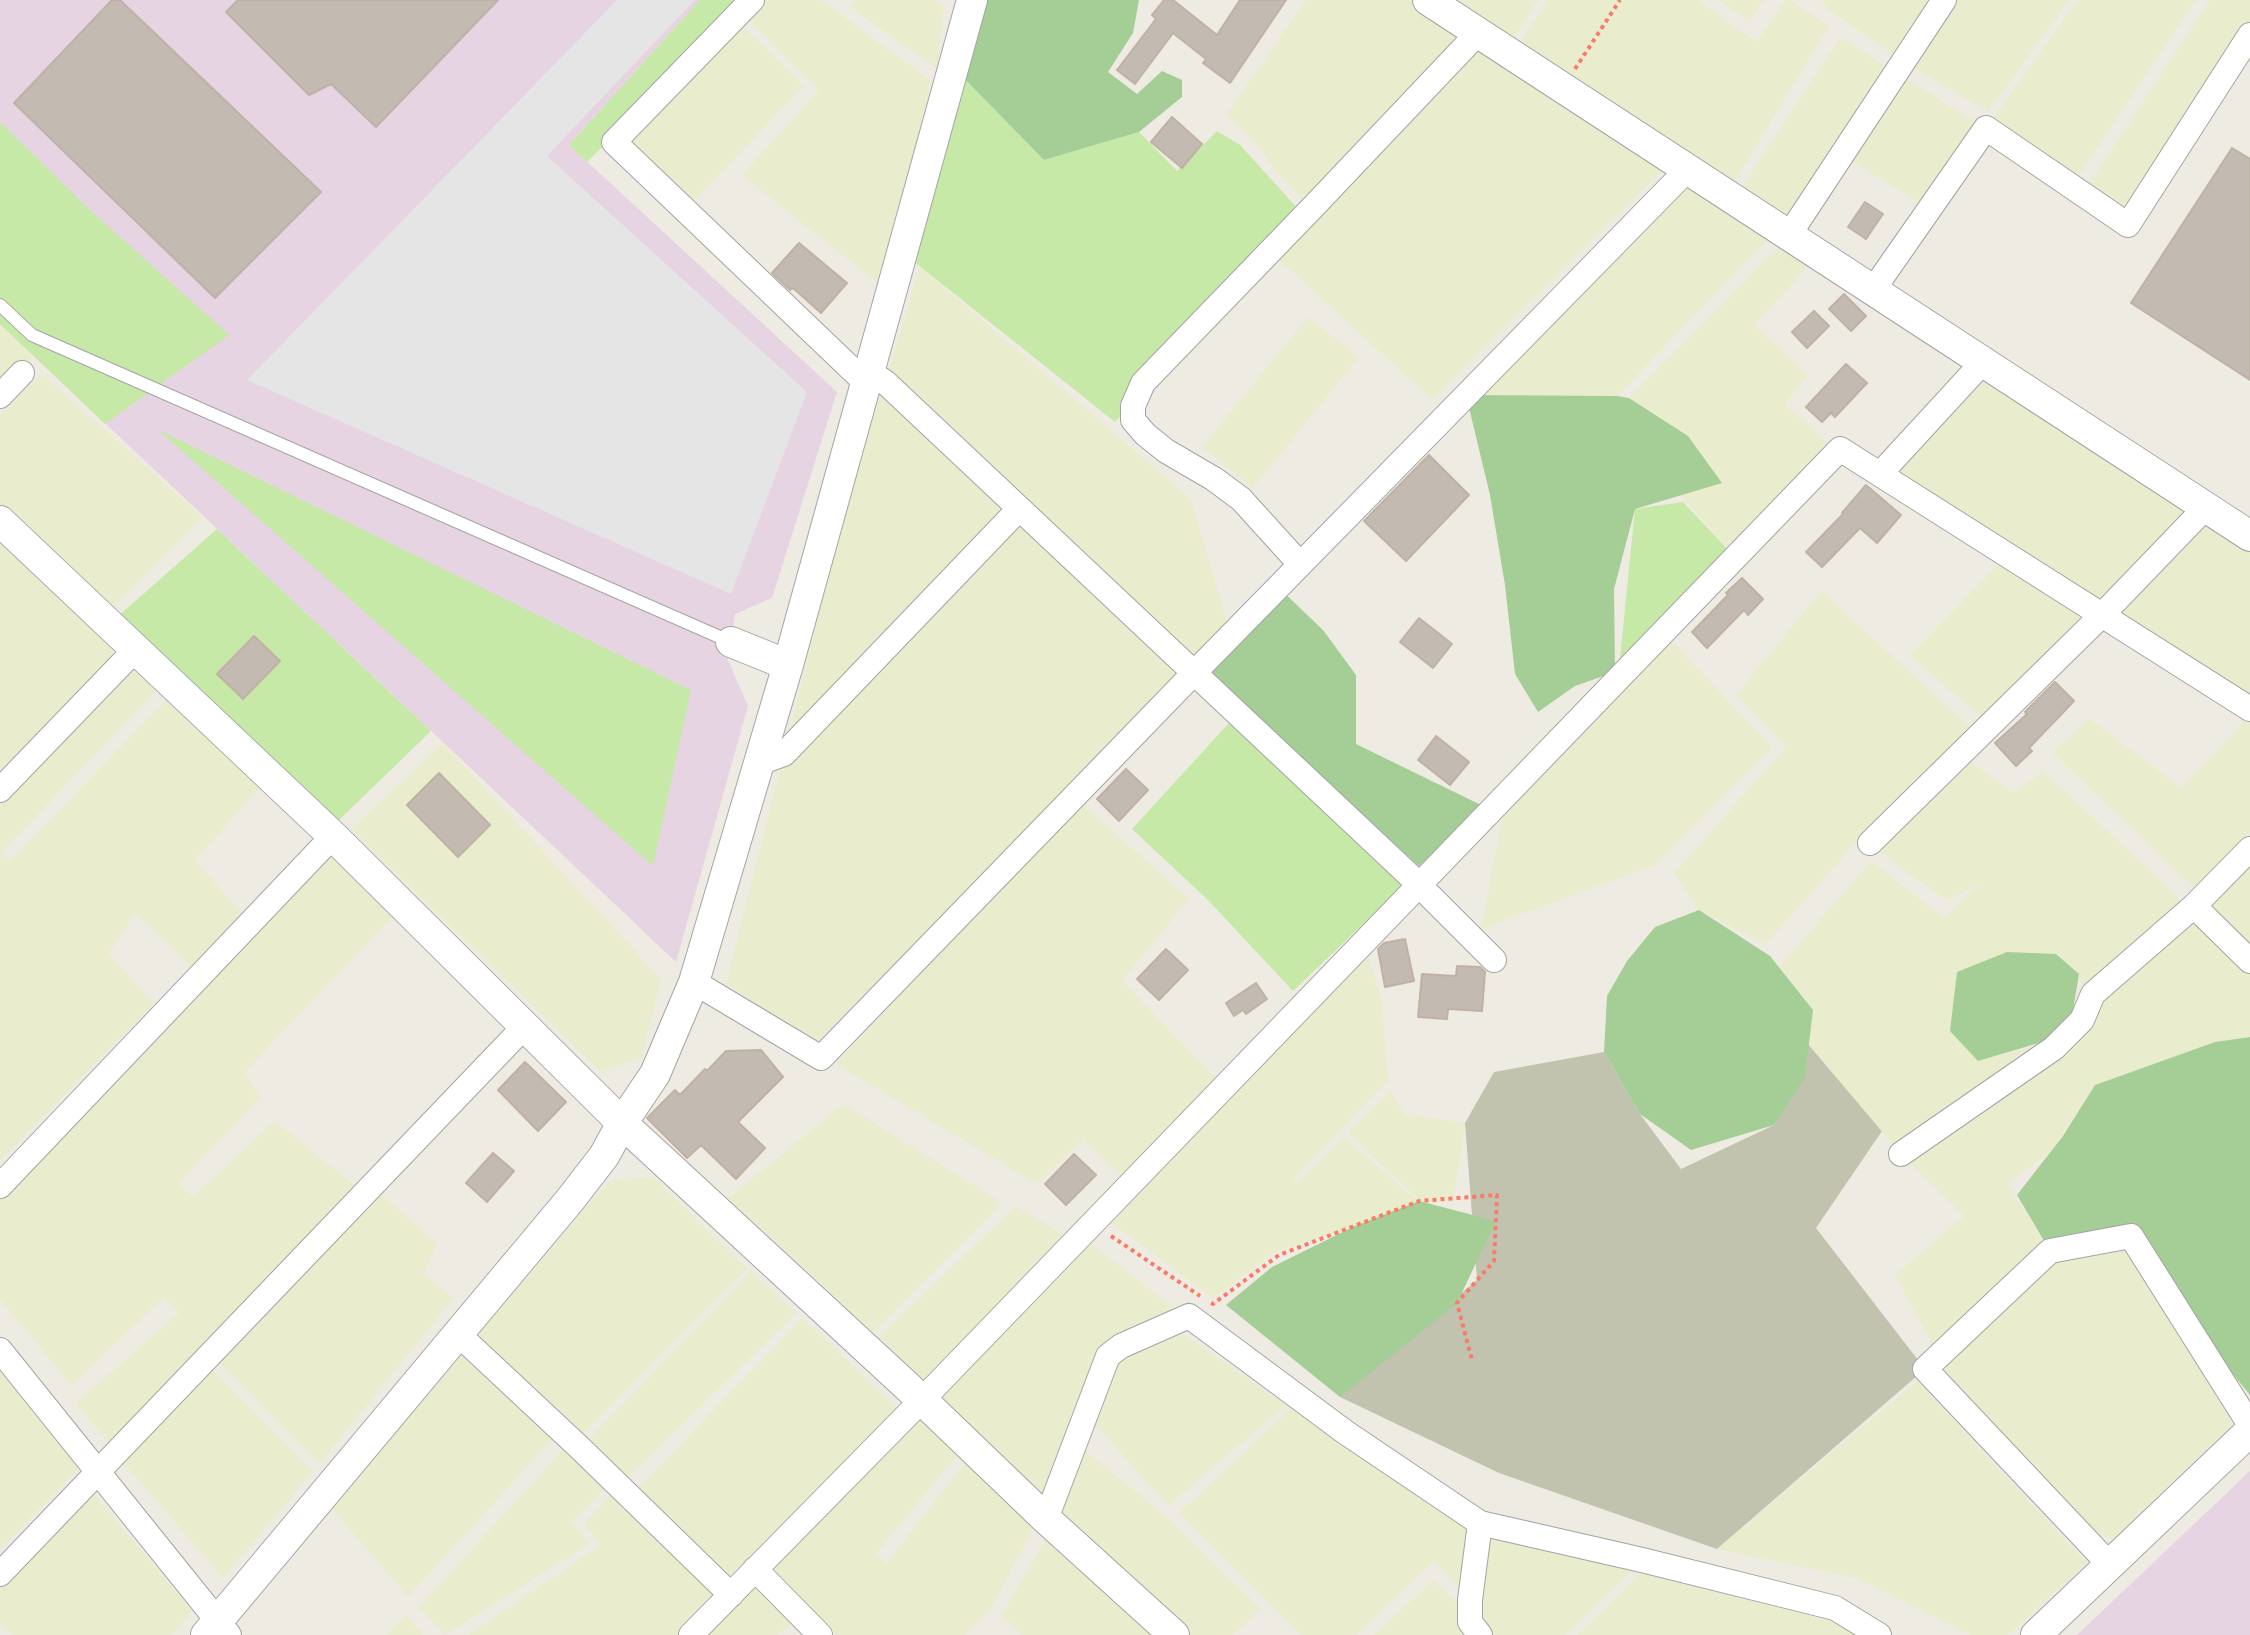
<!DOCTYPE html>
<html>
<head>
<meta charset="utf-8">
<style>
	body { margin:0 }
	canvas { display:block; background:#eeebe2 }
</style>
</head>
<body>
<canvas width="2250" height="1635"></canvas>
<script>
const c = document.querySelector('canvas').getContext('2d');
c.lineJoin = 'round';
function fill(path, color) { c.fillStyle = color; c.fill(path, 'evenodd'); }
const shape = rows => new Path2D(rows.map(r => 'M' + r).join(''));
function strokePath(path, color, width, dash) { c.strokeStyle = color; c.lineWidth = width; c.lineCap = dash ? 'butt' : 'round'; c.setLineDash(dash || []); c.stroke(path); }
fill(shape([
	[0,0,700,0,569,145,837,392,772,598,735,614,728,660,748,706,676,962,0,324],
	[2250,1471,2250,1635,2077,1635]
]), '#e7d4e3');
fill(shape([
	[1809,1045,1882,1131,1816,1228,1925,1369,1717,1549,1499,1473,1340,1397,1477,1280,1465,1123,1494,1072,1604,1052,1640,1114,1681,1169,1774,1125]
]), '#c2c3ae');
fill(shape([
	[752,0,821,0,931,81,890,293,742,175,819,90,740,12],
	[854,0,935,0,944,6,937,69,850,7],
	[1306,0,1428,0,1485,37,1664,169,1433,400,1269,251,1313,207,1277,174,1259,146,1226,115],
	[1436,0,1538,0,1506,51],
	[1547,0,1697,0,1757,42,1785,0,1790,0,1829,26,1727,194,1734,199,1840,38,1986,128,2078,0,2196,0,2076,180,1986,128,1930,209,1842,155,1789,235,1819,255,1754,325,1808,375,1785,404,1830,445,1730,552,1681,495,1721,482,1688,436,1629,398,1789,236,1778,229,1617,396,1466,395,1687,169,1512,55],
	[1718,0,1764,0,1750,21],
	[1821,0,2069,0,1988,112,1904,62,1828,9],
	[2210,0,2250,0,2250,35,2128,225,2082,194],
	[734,18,804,86,685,210,614,142],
	[920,267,1191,499,1228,625,1194,663,885,382],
	[1308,317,1359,357,1253,488,1202,447],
	[0,324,34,356,0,393],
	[1983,362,2186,513,1982,718,1910,655,2008,555,1880,474],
	[42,374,203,517,103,618,126,641,0,771,0,544,11,532,0,521,0,415],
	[875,390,1182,675,816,1043,726,984],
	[2201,521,2250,553,2250,697,2118,612],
	[1821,591,1970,727,1866,831,1766,944,1699,910,1674,873,1786,747,1736,695],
	[1671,640,1772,747,1656,865,1481,929,1503,813],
	[135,650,167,680,1,853,11,860,177,689,270,777,195,860,250,922,333,836,393,916,245,1072,260,1098,178,1184,193,1196,275,1121,358,1188,112,1447,76,1403,179,1313,164,1297,72,1386,0,1299,0,1186,200,975,135,913,109,954,154,1003,0,1161,0,797],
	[2089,718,2181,788,2247,719,2250,722,2250,832,2194,888,2053,753],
	[443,743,661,979,642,1057,600,1072,351,829],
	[1970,762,2014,793,2043,771,2250,964,2250,1037,2215,1042,2095,1085,2052,1150,2008,1184,2050,1251,2131,1236,2232,1424,2113,1539,2099,1535,1941,1373,1939,1356,1895,1275,1964,1216,1901,1154,1809,1045,1813,1010,1779,967,1871,861,1944,918,1979,884,1947,900,1879,852],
	[2054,954,2093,994,2054,1041,1978,1061],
	[1081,803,1189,899,1122,981,1216,1078,1122,1176,1083,1139,1037,1184,836,1064],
	[2250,859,2250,944,2206,903],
	[1367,952,1382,1002,1388,1081,1292,1180,1298,1183,1344,1137,1414,1198,1416,1197,1348,1133,1391,1091,1404,1114,1465,1123,1454,1198,1276,1251,1213,1298,1109,1221],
	[844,1104,1002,1203,873,1332,728,1198],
	[653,1177,747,1269,581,1436,476,1337,609,1181],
	[380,1193,437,1244,424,1274,454,1298,319,1464,217,1360],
	[1016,1206,1069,1238,925,1380,879,1337],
	[1088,1241,1176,1310,1103,1352,1046,1498,936,1398],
	[751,1271,796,1313,624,1482,585,1443],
	[803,1318,901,1413,732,1583,637,1489],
	[1175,1328,1286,1405,1168,1506,1092,1421,1115,1361],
	[466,1350,556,1435,408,1597,332,1509],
	[0,1361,78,1469,0,1549],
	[209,1366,313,1471,223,1578,121,1460],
	[1917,1381,2086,1563,2008,1635,1970,1635,1858,1579,1717,1549],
	[1291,1408,1468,1527,1461,1591,1434,1561,1356,1635,1301,1635,1179,1513],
	[918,1415,958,1454,876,1554,886,1564,966,1461,1033,1529,992,1607,965,1635,836,1635,771,1569],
	[568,1444,609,1485,572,1522,589,1544,445,1635,419,1607],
	[1082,1448,1170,1520,1261,1609,1233,1635,1190,1635,1062,1519,1058,1510],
	[616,1490,720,1594,680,1635,468,1635,601,1545,584,1523],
	[93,1493,192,1611,172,1635,12,1635,0,1624,0,1587],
	[1489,1533,1642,1560,1566,1635,1491,1635,1478,1611],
	[1047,1538,1152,1635,1021,1635,1001,1615],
	[1652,1562,1829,1606,1865,1635,1578,1635],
	[1434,1580,1458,1605,1468,1635,1374,1635],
	[754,1582,794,1621,777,1635,703,1635],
	[406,1615,423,1635,387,1635]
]), '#eaedcd');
fill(shape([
	[700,0,749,0,587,162,569,145],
	[954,68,1044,160,1139,132,1177,171,1217,131,1240,145,1309,221,1269,251,1115,422,902,252],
	[0,122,92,212,229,335,105,424,0,324],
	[157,429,691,690,653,866],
	[1683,502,1730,552,1619,668,1635,509],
	[217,529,431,731,337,822,116,618],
	[1230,722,1404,885,1293,991,1208,900,1132,829]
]), '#c6e9a7');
fill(shape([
	[981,0,1139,0,1133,33,1108,72,1137,94,1162,71,1182,80,1182,97,1139,132,1044,160,954,68],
	[1466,395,1617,396,1629,398,1688,436,1722,483,1635,509,1614,589,1615,672,1575,686,1538,712,1515,674,1505,585,1490,495],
	[1278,587,1323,630,1356,675,1356,744,1483,806,1419,866,1206,674],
	[1699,910,1770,956,1813,1010,1805,1077,1774,1125,1691,1150,1640,1114,1604,1052,1607,996,1627,961,1655,927],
	[2007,952,2056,954,2079,974,2069,1034,1978,1061,1950,1031,1957,972],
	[2250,1037,2250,1395,2166,1292,2131,1236,2050,1251,2017,1195,2063,1136,2095,1085,2215,1042],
	[1419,1201,1496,1221,1457,1303,1340,1397,1226,1305,1272,1267,1355,1226]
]), '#a5ce97');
fill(shape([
	[617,0,695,0,547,156,807,392,731,594,247,380]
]), '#e5e5e5');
const building = shape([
	[112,0,120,0,321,192,215,298,14,103,112,0],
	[238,0,498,0,376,127,331,84,309,95,226,12,238,0],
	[1164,0,1173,0,1217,35,1240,0,1286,0,1230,83,1203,63,1206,59,1173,33,1135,84,1117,70,1156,19,1152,15,1164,0],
	[1172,117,1202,144,1182,168,1151,142,1172,117],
	[2232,148,2250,159,2250,380,2131,303,2232,148],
	[1865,202,1883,214,1866,239,1848,227,1865,202],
	[799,243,847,283,821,313,793,288,790,290,772,273,799,243],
	[1844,294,1866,316,1851,331,1829,309,1844,294],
	[1814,311,1829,326,1807,348,1792,332,1814,311],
	[1846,364,1867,383,1835,417,1831,413,1822,422,1806,407,1846,364],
	[1429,455,1469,495,1406,561,1364,521,1429,455],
	[1866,485,1901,515,1877,543,1860,528,1822,567,1806,552,1843,514,1842,513,1866,485],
	[1742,578,1763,599,1748,615,1744,610,1707,648,1692,632,1728,595,1726,593,1742,578],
	[1419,618,1452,644,1433,668,1400,642,1419,618],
	[254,636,280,661,243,699,217,674,254,636],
	[2055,682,2074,701,2029,748,2032,751,2016,766,1995,743,2027,714,2025,712,2055,682],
	[1436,736,1469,762,1450,785,1418,760,1436,736],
	[1126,769,1148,790,1119,821,1097,799,1126,769],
	[439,773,490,825,458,857,407,805,439,773],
	[1405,939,1414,981,1385,987,1378,949,1384,943,1405,939],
	[1166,949,1188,970,1159,1000,1137,979,1166,949],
	[1457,966,1480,967,1485,972,1482,1011,1448,1009,1447,1019,1418,1017,1422,974,1456,976,1457,966],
	[1256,983,1267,999,1246,1014,1243,1010,1234,1016,1226,1003,1256,983],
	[761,1050,783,1077,738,1122,765,1148,736,1179,701,1145,687,1158,647,1118,675,1090,680,1095,705,1069,707,1071,726,1051,761,1050],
	[525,1062,566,1102,538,1131,498,1090,525,1062],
	[493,1153,514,1171,487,1202,466,1183,493,1153],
	[1074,1154,1096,1175,1066,1205,1045,1184,1074,1154]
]);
fill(building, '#c3bab2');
strokePath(building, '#c0b1a5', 2);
const service = shape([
	[0,305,32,335,731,642]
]);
const minor = shape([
	[752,0,614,142,865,382],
	[1789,235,1944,0],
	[1873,290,1986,128,2128,225,2250,35],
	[868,371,885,382,1408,874,1494,960],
	[0,396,22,373],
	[1880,474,1983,362],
	[1300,564,1241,499,1214,479,1166,451,1145,434,1133,420,1133,406,1143,383,1313,207,1478,33],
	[759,763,784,754,1019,509],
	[0,790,135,650],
	[1870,843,2103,614,2206,507],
	[2194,906,2250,961],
	[694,982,821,1058,1194,673,1688,169],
	[1901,1154,2054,1048,2082,1020,2093,994,2194,906,2250,849],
	[0,1186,333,836],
	[457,1333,581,1449,731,1595],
	[0,1350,229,1635],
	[1046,1519,1108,1356,1121,1346,1189,1316,1345,1432,1480,1523,1642,1560,1835,1608,1879,1635],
	[2110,1565,1925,1369,2050,1251,2131,1236,2250,1425],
	[755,1569,820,1635],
	[0,1574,524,1027],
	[691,1635,922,1400,1840,449,2250,709],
	[1480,1635,1470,1622,1470,1600,1480,1523]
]);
const tertiary = shape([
	[1428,0,2250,536],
	[0,521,333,836,622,1123,922,1400,1046,1519,1174,1635],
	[731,642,788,665],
	[206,1635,570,1200,604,1156,622,1123,655,1074,694,982,788,665,972,0],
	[2036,1635,2250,1431]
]);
strokePath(service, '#a4a4a4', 14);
strokePath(minor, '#a4a4a4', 26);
strokePath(tertiary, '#a4a4a4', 32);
strokePath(shape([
	[1575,69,1620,0],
	[1111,1236,1200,1296],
	[1211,1303,1213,1304,1279,1255,1419,1201,1497,1195,1494,1261,1457,1303,1472,1360]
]), '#fa7b67', 4, [4, 4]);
strokePath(service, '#fff', 12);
strokePath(minor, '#fff', 24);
strokePath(tertiary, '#fff', 30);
</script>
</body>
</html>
